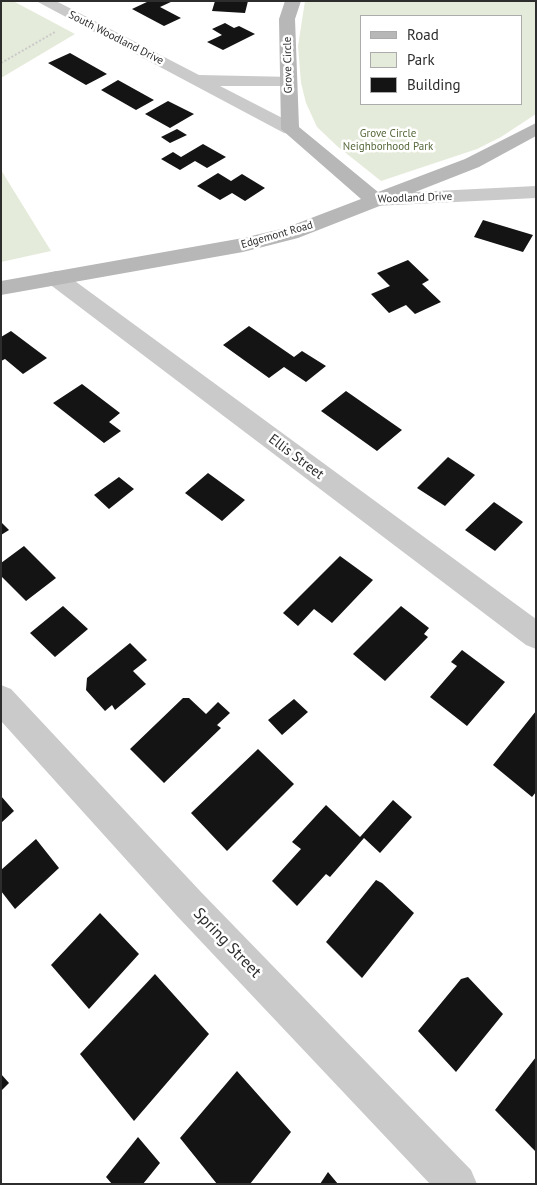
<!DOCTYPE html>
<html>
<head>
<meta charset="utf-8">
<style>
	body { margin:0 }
	#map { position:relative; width:537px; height:1185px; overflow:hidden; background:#fff; font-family:"PT Sans",sans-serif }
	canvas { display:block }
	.frame { position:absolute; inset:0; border:2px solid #2d2d2d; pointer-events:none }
	.legend { position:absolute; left:360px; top:15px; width:162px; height:90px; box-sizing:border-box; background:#fff; border:1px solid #ababab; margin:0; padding:6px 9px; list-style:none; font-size:15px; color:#2d2d2d }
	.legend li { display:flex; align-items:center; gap:10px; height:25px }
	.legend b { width:25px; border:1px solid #ababab }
</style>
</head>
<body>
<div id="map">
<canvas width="537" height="1185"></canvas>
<div class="frame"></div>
<ul class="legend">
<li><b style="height:6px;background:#b7b7b7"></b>Road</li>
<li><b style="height:14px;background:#e5ebda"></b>Park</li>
<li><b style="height:14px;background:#141414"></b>Building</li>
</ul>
</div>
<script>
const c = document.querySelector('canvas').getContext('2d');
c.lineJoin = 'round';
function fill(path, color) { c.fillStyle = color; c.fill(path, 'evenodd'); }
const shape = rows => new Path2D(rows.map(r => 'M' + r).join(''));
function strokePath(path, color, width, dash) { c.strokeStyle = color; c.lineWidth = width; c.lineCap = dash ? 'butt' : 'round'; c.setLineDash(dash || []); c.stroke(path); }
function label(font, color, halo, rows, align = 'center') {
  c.font = font + ' "PT Sans",sans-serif'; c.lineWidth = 5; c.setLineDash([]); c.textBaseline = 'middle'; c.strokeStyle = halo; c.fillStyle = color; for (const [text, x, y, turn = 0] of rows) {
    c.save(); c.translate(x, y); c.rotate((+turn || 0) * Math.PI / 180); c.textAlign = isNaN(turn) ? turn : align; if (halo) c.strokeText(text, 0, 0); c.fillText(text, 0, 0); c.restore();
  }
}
fill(shape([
	[1,1,13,1,75,34,1,78],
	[305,1,536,1,536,114,501,137,477,149,381,181,337,146,317,127,306,103,301,83,298,46],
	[361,16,521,16,521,104,361,104],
	[1,170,51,251,1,262]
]), '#e5ebda');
fill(shape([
	[149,1,173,1,160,7,181,18,164,26,132,9],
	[215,1,248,1,245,13,212,11],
	[225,23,234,28,239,26,255,34,223,50,207,42,222,35,212,29],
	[70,53,107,74,86,85,48,63],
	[118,80,154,100,136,110,101,90],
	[168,101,194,114,170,128,145,114],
	[177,129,187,135,170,143,161,137],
	[203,144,226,157,207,168,195,161,180,170,161,159,173,152,181,157],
	[218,173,231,181,242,174,265,188,245,201,232,193,220,200,197,186],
	[483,220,533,235,523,252,474,237],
	[408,260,429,280,422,284,441,302,415,314,406,305,389,313,371,294,390,286,377,273],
	[249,326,294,357,302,351,326,366,306,382,284,367,269,378,223,345],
	[11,331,47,358,23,374,5,359,1,361,1,337],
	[82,384,120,413,109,422,121,431,104,443,53,403],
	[346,391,402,430,377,451,321,411],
	[448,457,475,475,445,506,417,488],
	[208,473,245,500,222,521,185,493],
	[119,477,134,489,109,509,94,495],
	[494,502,523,522,495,551,465,530],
	[1,522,9,530,1,535],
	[24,546,56,578,26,601,1,576,1,563],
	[340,556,373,580,332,623,314,609,298,626,283,613],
	[63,606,88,629,55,657,30,633],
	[401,606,429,628,424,634,428,637,385,681,353,654],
	[130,643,147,660,133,671,146,684,115,710,112,705,105,711,86,690,87,678],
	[462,650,505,682,467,726,430,697,457,666,451,662],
	[183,698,189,698,206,714,218,702,230,713,217,725,221,728,164,783,130,749],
	[294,699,308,712,282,735,268,720],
	[536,711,536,792,532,797,493,765],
	[258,749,294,784,227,851,191,813],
	[1,796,14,811,1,823],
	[393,800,412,817,380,853,364,838,330,877,326,874,297,906,272,881,301,849,292,842,326,805,360,837],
	[36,839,59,868,15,909,1,891,1,870],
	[376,880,382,883,414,913,362,978,326,942],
	[100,913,139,954,89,1009,51,965],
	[155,974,209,1034,134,1121,80,1054],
	[468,977,503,1014,456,1072,418,1031,461,979],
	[536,1057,536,1152,495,1110],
	[237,1071,291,1132,250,1184,217,1184,180,1138],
	[1,1074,9,1083,1,1091],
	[138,1137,160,1163,143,1184,112,1184,106,1177],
	[328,1172,338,1184,320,1184]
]), '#141414');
strokePath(shape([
	[1,63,55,32]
]), '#cacaca', 2, [2, 2]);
fill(shape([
	[36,1,56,1,199,75,294,77,297,81,294,85,288,86,220,86,296,125,299,129,296,133,290,134,284,133,36,1],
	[536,186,536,198,375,206,368,204,365,200,368,196,375,194,536,186],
	[56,271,64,273,536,619,536,649,526,645,48,283,45,278,48,273,56,271],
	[1,685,11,689,201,892,471,1170,477,1184,430,1184,177,916,1,721,1,685]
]), '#cacaca');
fill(shape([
	[285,1,301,1,295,19,299,127,378,192,465,159,536,123,536,136,479,167,298,238,243,252,1,295,1,281,243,238,285,228,361,199,281,129,279,19,285,1]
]), '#b7b7b7');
label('11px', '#2d2d2d', '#fff', [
	["South Woodland Drive",116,38,27],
	["Grove Circle",288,65,-91],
	["Woodland Drive",415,198,-2],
	["Edgemont Road",277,235,-16]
]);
label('11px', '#55683a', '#fff', [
	["Grove Circle",388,134],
	["Neighborhood Park",388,147]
]);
label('14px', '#2d2d2d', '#fff', [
	["Ellis Street",296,457,37]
]);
label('16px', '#2d2d2d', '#fff', [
	["Spring Street",227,943,46]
]);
</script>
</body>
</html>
